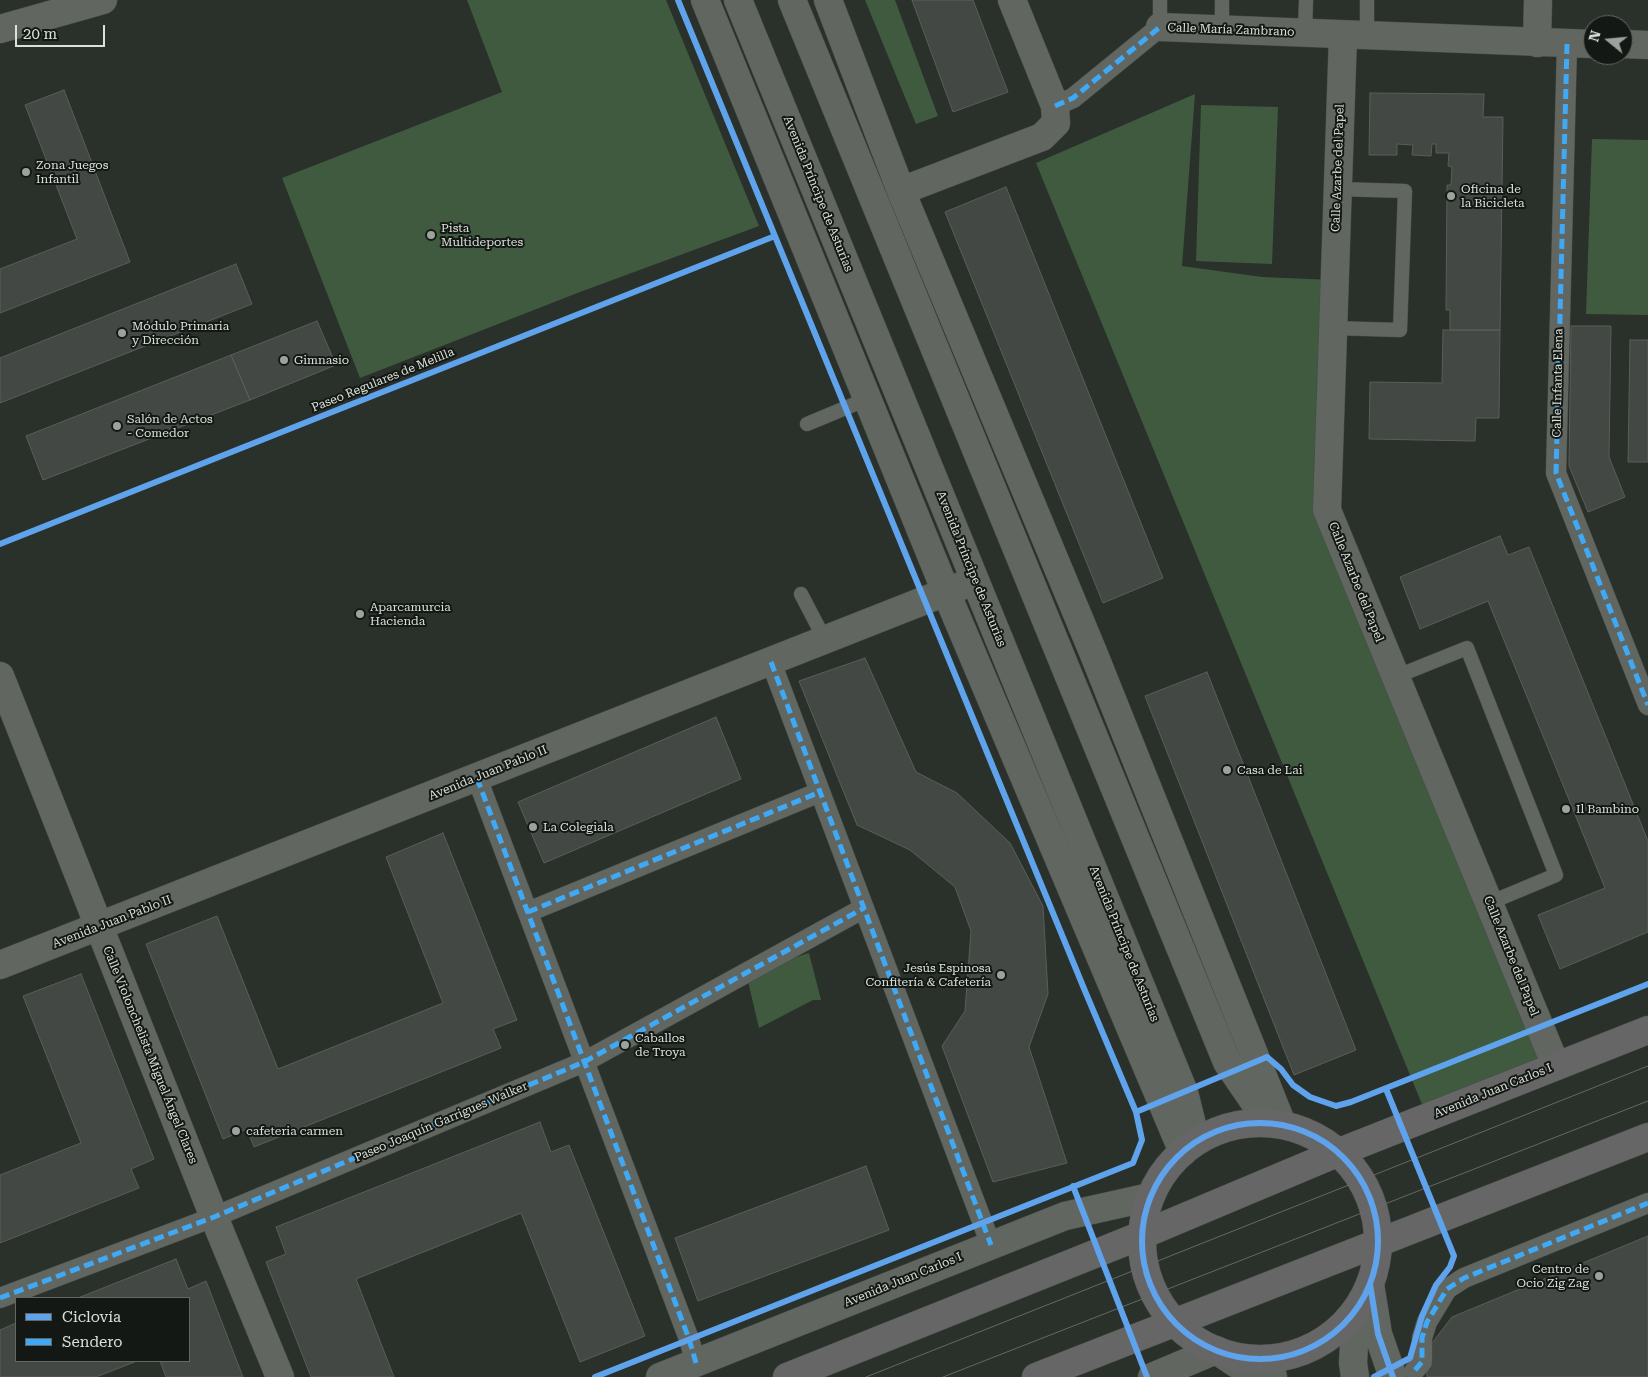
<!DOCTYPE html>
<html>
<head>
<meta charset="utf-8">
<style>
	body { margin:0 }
	#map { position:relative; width:1648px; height:1377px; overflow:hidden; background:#2a302a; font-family:"Roboto Serif",serif }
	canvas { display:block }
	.legend { position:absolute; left:15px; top:1297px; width:175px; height:65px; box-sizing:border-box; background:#141814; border:1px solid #636863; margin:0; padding:6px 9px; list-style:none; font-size:15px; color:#dae1da }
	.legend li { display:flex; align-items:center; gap:10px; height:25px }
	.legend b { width:25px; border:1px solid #636863 }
	.north { position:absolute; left:1583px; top:15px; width:50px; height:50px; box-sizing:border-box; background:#141814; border:1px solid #636863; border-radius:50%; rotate:287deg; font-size:14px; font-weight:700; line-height:20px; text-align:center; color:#dae1da }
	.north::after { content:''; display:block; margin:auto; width:18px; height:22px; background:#9ca39c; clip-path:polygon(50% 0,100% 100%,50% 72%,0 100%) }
	.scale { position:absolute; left:15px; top:25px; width:90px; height:22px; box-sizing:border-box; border:2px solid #dae1da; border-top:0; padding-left:6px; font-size:15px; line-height:18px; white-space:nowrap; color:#dae1da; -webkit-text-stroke:4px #141814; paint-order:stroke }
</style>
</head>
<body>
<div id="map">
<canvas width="1648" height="1377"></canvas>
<ul class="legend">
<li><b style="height:6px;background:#60a3ed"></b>Ciclovía</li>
<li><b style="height:6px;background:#3fa9f5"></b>Sendero</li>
</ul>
<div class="north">N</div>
<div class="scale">20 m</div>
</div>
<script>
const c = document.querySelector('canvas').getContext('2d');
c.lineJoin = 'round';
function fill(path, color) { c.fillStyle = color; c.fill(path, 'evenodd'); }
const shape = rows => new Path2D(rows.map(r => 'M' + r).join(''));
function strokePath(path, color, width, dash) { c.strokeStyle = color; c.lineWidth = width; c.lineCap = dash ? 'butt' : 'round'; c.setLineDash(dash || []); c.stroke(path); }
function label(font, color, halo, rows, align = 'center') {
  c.font = font + ' "Roboto Serif",serif'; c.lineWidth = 4; c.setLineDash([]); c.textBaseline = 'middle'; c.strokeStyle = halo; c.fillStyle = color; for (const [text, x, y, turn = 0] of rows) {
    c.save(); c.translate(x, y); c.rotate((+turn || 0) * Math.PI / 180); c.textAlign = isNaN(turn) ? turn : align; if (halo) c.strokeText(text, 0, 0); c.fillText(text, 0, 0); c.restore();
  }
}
fill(shape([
	[467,0,666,0,759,226,580,292,360,378,282,178,502,92],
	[865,0,895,0,938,116,916,124],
	[1195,94,1182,266,1262,277,1333,280,1327,510,1556,1066,1426,1114,1036,163],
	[1201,105,1278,107,1272,264,1196,261],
	[1592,139,1648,140,1648,315,1586,314],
	[809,953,821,1000,813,1000,759,1028,746,973]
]), '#405a40');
const building = shape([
	[912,0,973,0,1008,92,953,112,912,0],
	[64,90,130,262,0,313,0,269,77,239,25,105,64,90],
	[1370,93,1484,94,1483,117,1503,117,1500,330,1450,330,1450,310,1446,310,1447,185,1451,185,1452,167,1448,166,1449,153,1436,153,1436,144,1432,144,1431,156,1412,155,1413,145,1397,144,1397,155,1369,155,1370,93],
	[1006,187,1163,578,1103,603,945,212,1006,187],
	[236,264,252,304,0,403,0,358,236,264],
	[317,321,336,365,250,400,231,355,317,321],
	[1571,326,1611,326,1609,457,1625,497,1588,512,1569,466,1571,326],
	[1443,330,1500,330,1499,418,1476,418,1475,441,1369,439,1370,382,1442,383,1443,330],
	[1630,340,1648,340,1648,462,1628,462,1630,340],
	[231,355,250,400,43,480,26,436,231,355],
	[1500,536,1508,555,1529,547,1648,841,1648,932,1560,969,1538,915,1605,888,1488,601,1420,629,1400,577,1500,536],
	[865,658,916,772,957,793,1010,843,1043,906,1048,994,1029,1047,1067,1163,993,1182,942,1046,965,1011,971,931,955,887,910,850,857,825,799,681,865,658],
	[1207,672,1356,1050,1294,1075,1145,696,1207,672],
	[716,717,741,779,544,863,518,802,716,717],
	[443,833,517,1020,493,1029,501,1048,254,1147,247,1129,223,1139,146,944,217,916,278,1069,443,1003,386,857,443,833],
	[81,974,154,1159,131,1169,139,1188,0,1243,0,1175,81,1143,23,996,81,974],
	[540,1122,551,1152,569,1145,645,1336,580,1362,521,1213,356,1279,394,1377,311,1377,266,1262,286,1254,276,1227,540,1122],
	[866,1166,889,1230,698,1301,675,1238,866,1166],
	[1648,1236,1648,1377,1427,1377,1425,1352,1452,1317,1648,1236],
	[176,1259,188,1289,206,1281,243,1377,166,1377,160,1361,189,1361,189,1298,78,1298,176,1259],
	[16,1323,16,1361,137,1361,96,1377,0,1377,0,1330,16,1323]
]);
fill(building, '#444844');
strokePath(building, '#595e59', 1);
const service = shape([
	[1160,27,1160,0],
	[1222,29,1222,0],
	[1305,33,1306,0],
	[1367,36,1367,0],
	[1332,328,1400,330,1405,191,1337,189],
	[807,424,867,399],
	[801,594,825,640],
	[1395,677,1467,648,1556,875,1489,903]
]);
const pedestrian = shape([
	[1567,44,1556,473,1648,705],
	[1055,106,1073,98,1160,27],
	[771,662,991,1245],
	[477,778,689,1339,696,1363],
	[528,912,820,792],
	[0,1298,214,1217,584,1062,864,908],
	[1415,1370,1422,1362,1422,1338,1427,1322,1447,1289,1464,1278,1648,1203]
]);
const minor = shape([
	[705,0,946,592,1183,1152],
	[828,0,901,191,1093,652,1282,1124],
	[1160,27,1593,44],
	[0,29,103,0],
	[1343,35,1327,510,1556,1066],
	[1537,43,1538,0],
	[1623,44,1648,45],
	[901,191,1042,137,1056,123,1055,106,1012,0],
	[0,676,214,1217,280,1377],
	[0,965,961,586],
	[1370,1284,1378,1334,1393,1377],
	[660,1377,1065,1216,1150,1197],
	[1152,1377,1216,1350,1237,1364]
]);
const secondary = shape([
	[738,0,1184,1092,1196,1141],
	[792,0,1227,1062,1268,1122],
	[1216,1350,1273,1377],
	[1355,1377,1353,1363,1354,1345,1370,1284]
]);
const primary = shape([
	'1142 1241a118 118 0 1 1 236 0a118 118 0 1 1-236 0Z',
	[787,1377,1142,1235,1337,1153,1648,1030],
	[1036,1377,1648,1137]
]);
strokePath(service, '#474c47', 15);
strokePath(pedestrian, '#474c47', 21);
strokePath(minor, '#474c47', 29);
strokePath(secondary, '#474c47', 29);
strokePath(primary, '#474c47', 29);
strokePath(service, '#616661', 14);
strokePath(pedestrian, '#616661', 20);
strokePath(minor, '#616661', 28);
strokePath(secondary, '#616661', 28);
strokePath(primary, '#666', 28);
strokePath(shape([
	[866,1377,1648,1066],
	[943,1377,1648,1101]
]), '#666966', 1);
strokePath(shape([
	[1567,44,1556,473,1648,705],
	[1055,106,1073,98,1160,27],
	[771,662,991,1245],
	[477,778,689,1339,696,1363],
	[528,912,820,792],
	[0,1298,214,1217,584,1062,864,908],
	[1415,1370,1422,1362,1422,1338,1427,1322,1447,1289,1464,1278,1648,1203]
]), '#3fa9f5', 5, [10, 5]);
strokePath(shape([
	[678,0,1085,991,1136,1112],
	[0,544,775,236],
	'1142 1241a118 118 0 1 1 236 0a118 118 0 1 1-236 0Z',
	[1073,1186,1147,1377],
	[1370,1284,1378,1334,1393,1377],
	[595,1377,1133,1163,1142,1140,1136,1112,1267,1057,1281,1069,1293,1085,1310,1097,1336,1106,1351,1102,1648,984],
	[1374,1377,1410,1358,1422,1316,1436,1285,1450,1267,1454,1256,1386,1089]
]), '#60a3ed', 6);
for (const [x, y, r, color] of [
	[26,172,5,"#9ca39c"],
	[1451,196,5,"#9ca39c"],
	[431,235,5,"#9ca39c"],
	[122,333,5,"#9ca39c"],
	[284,360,5,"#9ca39c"],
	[117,426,5,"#9ca39c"],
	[360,614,5,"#9ca39c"],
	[1227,770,5,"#9ca39c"],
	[1566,809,5,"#9ca39c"],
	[533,827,5,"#9ca39c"],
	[1001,975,5,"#9ca39c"],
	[625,1045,5,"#9ca39c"],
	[236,1131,5,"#9ca39c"],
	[1599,1276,5,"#9ca39c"]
]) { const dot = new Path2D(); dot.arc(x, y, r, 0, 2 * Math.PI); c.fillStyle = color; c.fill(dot); strokePath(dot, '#141814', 2); }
label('12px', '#dae1da', '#141814', [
	["Calle María Zambrano",1231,30,2],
	["Calle Azarbe del Papel",1338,168,-88],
	["Avenida Príncipe de Asturias",818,194,68],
	["Paseo Regulares de Melilla",383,380,-22],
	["Calle Infanta Elena",1558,383,-89],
	["Avenida Príncipe de Asturias",971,569,68],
	["Calle Azarbe del Papel",1356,582,68],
	["Avenida Juan Pablo II",488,773,-22],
	["Avenida Juan Pablo II",112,922,-21],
	["Avenida Príncipe de Asturias",1124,944,68],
	["Calle Azarbe del Papel",1511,956,68],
	["Calle Violonchelista Miguel Ángel Clares",150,1055,68],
	["Avenida Juan Carlos I",1493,1091,-22],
	["Paseo Joaquín Garrigues Walker",441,1122,-23],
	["Avenida Juan Carlos I",903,1280,-22]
]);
label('12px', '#dae1da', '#141814', [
	["Zona Juegos",36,165],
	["Infantil",36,179],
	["Oficina de",1461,189],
	["la Bicicleta",1461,203],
	["Pista",441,228],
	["Multideportes",441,242],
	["Módulo Primaria",132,326],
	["y Dirección",132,340],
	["Gimnasio",294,360],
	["Salón de Actos",127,419],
	["- Comedor",127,433],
	["Aparcamurcia",370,607],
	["Hacienda",370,621],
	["Casa de Lai",1237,770],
	["Il Bambino",1576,809],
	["La Colegiala",543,827],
	["Jesús Espinosa",991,968,"right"],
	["Confitería & Cafetería",991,982,"right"],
	["Caballos",635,1038],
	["de Troya",635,1052],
	["cafeteria carmen",246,1131],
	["Centro de",1589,1269,"right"],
	["Ocio Zig Zag",1589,1283,"right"]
], 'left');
</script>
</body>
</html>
